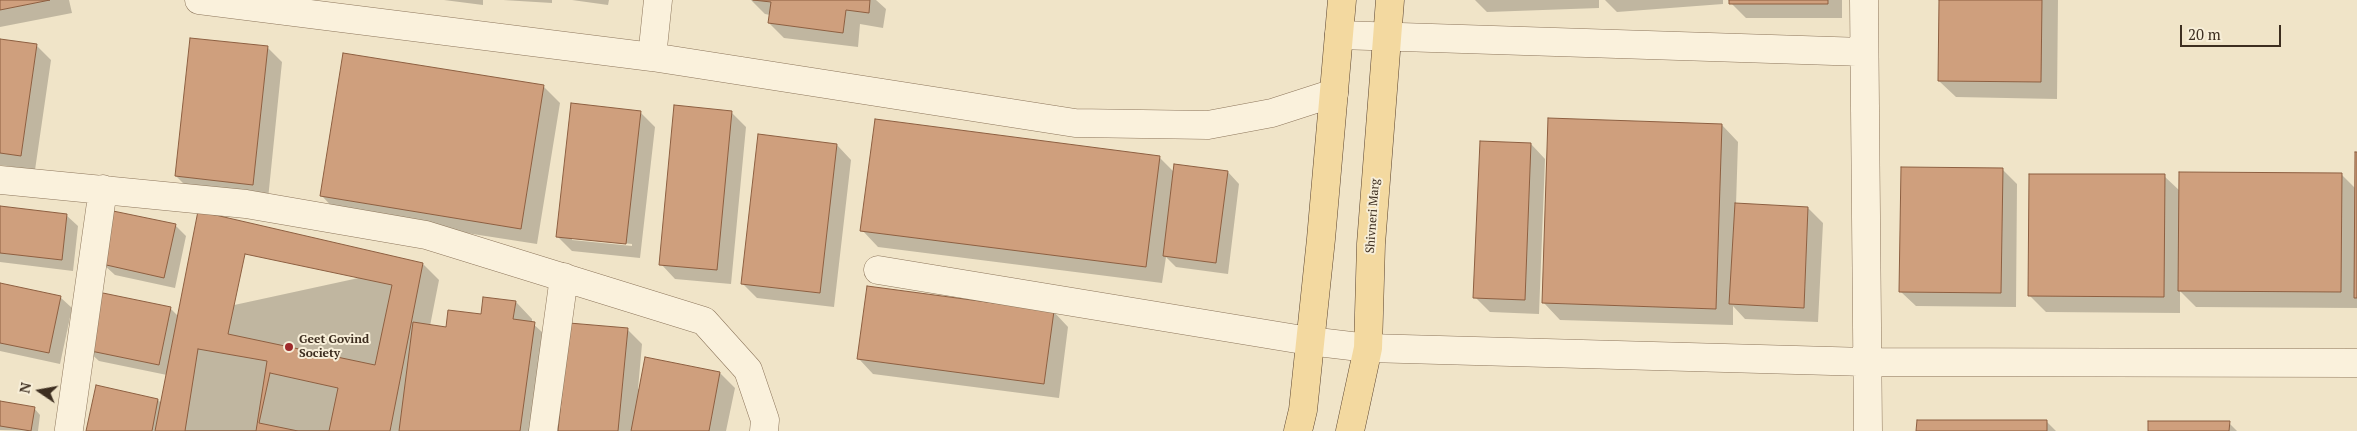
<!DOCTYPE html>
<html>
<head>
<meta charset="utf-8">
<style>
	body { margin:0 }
	#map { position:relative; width:2357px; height:431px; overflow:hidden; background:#f0e4c8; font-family:"PT Serif",serif }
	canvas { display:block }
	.north { position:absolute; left:15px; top:366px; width:50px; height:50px; -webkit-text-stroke:4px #f7eed8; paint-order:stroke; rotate:282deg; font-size:14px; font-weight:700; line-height:20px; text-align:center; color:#3d2e20 }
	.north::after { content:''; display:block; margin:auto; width:18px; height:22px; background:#3d2e20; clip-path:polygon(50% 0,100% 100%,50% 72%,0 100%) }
	.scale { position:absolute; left:2180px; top:25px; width:101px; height:22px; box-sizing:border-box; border:2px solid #3d2e20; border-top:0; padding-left:6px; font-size:15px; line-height:18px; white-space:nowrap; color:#3d2e20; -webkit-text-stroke:4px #f7eed8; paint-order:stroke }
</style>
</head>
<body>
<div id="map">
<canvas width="2357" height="431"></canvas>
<div class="north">N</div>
<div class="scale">20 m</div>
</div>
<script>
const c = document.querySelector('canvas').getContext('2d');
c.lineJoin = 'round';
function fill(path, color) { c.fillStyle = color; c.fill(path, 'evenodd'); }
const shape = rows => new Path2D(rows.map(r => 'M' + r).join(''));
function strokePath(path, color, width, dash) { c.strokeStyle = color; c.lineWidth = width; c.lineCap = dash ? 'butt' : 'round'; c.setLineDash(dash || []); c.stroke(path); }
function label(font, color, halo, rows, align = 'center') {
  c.font = font + ' "PT Serif",serif'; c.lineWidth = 4; c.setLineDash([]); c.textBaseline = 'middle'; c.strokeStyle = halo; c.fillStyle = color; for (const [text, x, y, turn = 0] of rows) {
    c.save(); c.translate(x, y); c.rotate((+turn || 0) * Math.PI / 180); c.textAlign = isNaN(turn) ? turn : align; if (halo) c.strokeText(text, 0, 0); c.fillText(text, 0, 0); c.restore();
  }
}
fill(shape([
	[0,0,69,0,72,13,0,27],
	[444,0,483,0,483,5],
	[503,0,552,0,552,3],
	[572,0,609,0,608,5],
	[751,0,876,0,886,9,883,28,860,24,858,47,784,38,769,23,770,15,765,14],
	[1475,0,1599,0,1599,8,1487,12],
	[1605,0,1723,0,1723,4,1617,12],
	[1731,0,1842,0,1842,18,1746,18,1731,3],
	[1940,0,2058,0,2057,99,1956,97,1939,81],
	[0,40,36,45,51,60,35,170,0,165],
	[267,47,282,62,268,199,191,191,176,176],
	[543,86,560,103,537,244,338,213,322,196],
	[640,112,655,127,640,258,572,251,557,236],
	[572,237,632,244,632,246,572,240],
	[731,112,746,127,731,284,675,279,661,264],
	[1722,125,1738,142,1736,205,1808,208,1823,223,1818,322,1745,319,1733,306,1733,325,1560,320,1544,303],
	[1531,144,1545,159,1539,314,1490,312,1475,297],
	[837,145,851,160,834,307,757,298,742,283],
	[2357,154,2357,308,2196,307,2180,291,2180,313,2046,312,2029,295,2164,176,2180,191,2341,174,2356,189],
	[1160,158,1174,172,1175,165,1228,172,1239,184,1228,274,1176,267,1166,257,1162,283,878,247,862,230],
	[2002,169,2017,184,2016,307,1916,306,1901,292],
	[0,207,66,215,78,226,73,271,0,262],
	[175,225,186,236,175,288,115,275,103,264],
	[423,264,439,280,430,326,447,328,516,302,532,319,532,323,551,340,539,431,87,431,158,400,162,404,167,375,99,361,87,350,170,308,179,317],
	[0,284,60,297,72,308,60,364,0,351],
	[1054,312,1068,327,1059,398,873,374,859,359],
	[627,329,642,344,638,389,720,373,735,388,726,431,559,431],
	[0,403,34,408,40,415,38,431,0,430],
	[2047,422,2056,431,1918,431],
	[2229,423,2237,431,2149,431]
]), '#0003');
const building = shape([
	[0,0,50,0,0,10,0,0],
	[753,0,870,0,869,13,846,10,843,33,768,23,771,2,753,0],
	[1729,0,1828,0,1828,4,1729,4,1729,0],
	[1939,0,2042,0,2041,82,1938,81,1939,0],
	[190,38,268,46,253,185,175,176,190,38],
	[0,39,37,44,21,156,0,153,0,39],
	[343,53,544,85,521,229,320,196,343,53],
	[571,103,641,111,626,244,556,237,571,103],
	[674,105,732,111,717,270,659,265,674,105],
	[1548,118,1722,124,1716,309,1542,303,1548,118],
	[875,119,1160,156,1146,267,860,231,875,119],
	[758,134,837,144,820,293,741,284,758,134],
	[1480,141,1531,143,1525,300,1473,298,1480,141],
	[2355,152,2357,152,2357,298,2354,298,2355,152],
	[1174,164,1228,171,1216,263,1163,256,1174,164],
	[1901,167,2003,168,2001,293,1899,292,1901,167],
	[2179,172,2342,173,2341,292,2178,291,2179,172],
	[2029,174,2165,174,2164,297,2028,296,2029,174],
	[1735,203,1808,207,1804,308,1729,304,1735,203],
	[0,206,67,214,62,260,0,253,0,206],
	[113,211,176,224,164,278,102,264,113,211],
	[198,211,423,263,390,431,155,431,198,211],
	[245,254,392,285,375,365,228,334,245,254],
	[0,283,61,296,49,353,0,343,0,283],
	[867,286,1054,311,1044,384,857,359,867,286],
	[98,292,171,307,159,365,86,350,98,292],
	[483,297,516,301,513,319,535,322,520,431,399,431,413,322,446,327,448,310,481,314,483,297],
	[569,323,628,328,618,431,558,431,569,323],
	[198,349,267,361,256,431,185,431,198,349],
	[645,357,720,372,709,431,631,431,645,357],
	[270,373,338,388,329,431,298,431,259,423,270,373],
	[96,385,158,399,152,431,86,431,96,385],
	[0,401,35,407,31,431,0,426,0,401],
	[1917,420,2047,420,2047,431,1916,431,1917,420],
	[2148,421,2230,421,2229,431,2148,431,2148,421]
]);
fill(building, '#cf9f7d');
strokePath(building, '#8d5f41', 1);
const minor = shape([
	[199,0,652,57,1075,123,1208,125,1272,113,1334,93],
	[1864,0,1868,431],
	[1339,35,1864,52],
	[652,57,658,0],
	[0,180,246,204,426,235,704,321,748,370,765,420,764,431],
	[878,270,1309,341,1368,348,1867,362,2357,363],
	[69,429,103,189],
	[543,431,564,277]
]);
const major = shape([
	[1298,431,1303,410,1321,239,1342,0],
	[1350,431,1368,348,1371,244,1390,0]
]);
strokePath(minor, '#8d765c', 29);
strokePath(major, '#5b4430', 29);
strokePath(minor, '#faf1dc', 28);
strokePath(major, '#f3d9a0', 28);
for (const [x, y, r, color] of [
	[289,347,5,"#9e2a2b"]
]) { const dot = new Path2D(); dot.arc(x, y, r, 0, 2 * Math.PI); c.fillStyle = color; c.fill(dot); strokePath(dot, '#f7eed8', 2); }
label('12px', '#3d2e20', '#f7eed8', [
	["Shivneri Marg",1373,216,-86]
]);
label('bold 12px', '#3d2e20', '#f7eed8', [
	["Geet Govind",299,340],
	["Society",299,354]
], 'left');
</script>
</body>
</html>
